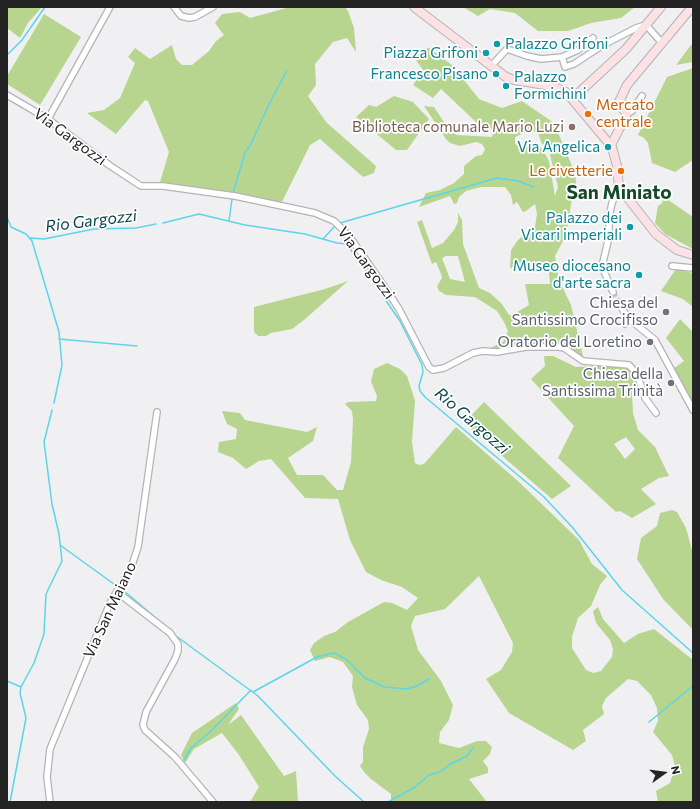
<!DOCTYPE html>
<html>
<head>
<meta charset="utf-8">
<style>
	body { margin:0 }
	#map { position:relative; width:700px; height:809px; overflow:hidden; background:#f0f0f3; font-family:Commissioner,sans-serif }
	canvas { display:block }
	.frame { position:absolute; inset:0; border:8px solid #242425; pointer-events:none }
	.north { position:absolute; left:644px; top:753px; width:40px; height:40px; -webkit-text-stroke:3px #fff; paint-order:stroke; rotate:76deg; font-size:11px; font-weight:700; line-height:16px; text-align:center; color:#242425 }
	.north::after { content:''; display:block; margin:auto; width:14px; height:18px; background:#242425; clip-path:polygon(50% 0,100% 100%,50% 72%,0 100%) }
</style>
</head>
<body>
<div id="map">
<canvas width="700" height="809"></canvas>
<div class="frame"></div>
<div class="north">N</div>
</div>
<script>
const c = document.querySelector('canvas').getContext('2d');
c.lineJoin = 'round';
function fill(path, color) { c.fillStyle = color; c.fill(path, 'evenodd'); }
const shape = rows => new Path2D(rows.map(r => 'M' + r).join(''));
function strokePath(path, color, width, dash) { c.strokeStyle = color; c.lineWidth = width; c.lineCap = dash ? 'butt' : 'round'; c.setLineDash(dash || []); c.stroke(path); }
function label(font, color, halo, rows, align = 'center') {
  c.font = font + ' Commissioner,sans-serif'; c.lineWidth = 3.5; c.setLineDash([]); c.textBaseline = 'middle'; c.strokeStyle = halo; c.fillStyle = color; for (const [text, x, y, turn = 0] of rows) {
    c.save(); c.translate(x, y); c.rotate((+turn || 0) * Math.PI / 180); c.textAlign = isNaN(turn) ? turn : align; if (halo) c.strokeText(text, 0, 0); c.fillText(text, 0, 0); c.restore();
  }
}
fill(shape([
	[7,7,42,7,28,23,20,38,7,28],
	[290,7,345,7,348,11,354,28,356,52,347,38,333,42,315,64,316,85,308,96,326,122,376,166,374,173,363,177,320,139,310,145,282,202,160,182,169,152,148,101,145,100,116,134,87,113,104,110,120,98,135,63,128,57,135,48,150,59,172,45,176,59,182,65,192,65,209,51,216,41,224,35,215,23,222,14,240,12,250,18],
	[463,7,635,7,621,18,591,23,568,31,538,31,515,13,490,9,478,16],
	[44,14,81,37,40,105,7,84,7,76],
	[693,44,693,62,676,65,691,45],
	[429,48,452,65,479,99,502,108,522,101,554,123,575,173,577,190,573,193,567,228,563,241,555,256,559,280,571,305,583,356,579,356,564,346,551,344,519,345,497,351,486,350,503,342,508,331,504,322,497,311,475,297,446,295,439,291,437,286,442,278,441,274,436,262,432,264,417,222,422,220,432,248,443,243,454,230,458,222,458,213,462,220,463,244,479,288,490,293,502,304,509,315,512,315,529,305,525,284,550,284,548,262,537,266,521,265,510,268,511,250,518,240,535,227,537,214,535,204,526,211,523,212,517,202,513,205,511,195,505,187,481,187,466,191,459,197,457,203,454,204,450,196,419,207,426,193,440,190,454,183,464,174,464,166,476,156,482,155,485,149,482,144,476,142,460,146,450,143,446,139,424,106,434,107,450,131,457,135,492,137,494,130,476,122,441,89,433,98,413,85,423,70,414,57,418,51],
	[531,130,538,133,542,144,548,147,558,187,555,196,549,161,544,152,536,142,521,147,515,144,515,137],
	[446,256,458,256,465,282,450,279,442,258],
	[693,68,693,160,675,172,652,163,648,143,644,138,638,135,667,77],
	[394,96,413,102,429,119,407,150,396,150,356,117,369,105,376,107],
	[664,197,693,217,693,249,665,234,655,223,658,206,662,203],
	[676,269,693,273,693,307,683,299,661,291],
	[348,281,304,320,292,329,271,333,266,336,258,336,254,332,254,307,325,289],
	[680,319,693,332,693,404,673,369,684,361,666,338],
	[544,356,553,356,576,367,607,365,626,367,634,377,632,394,633,413,638,430,655,447,669,476,659,478,641,489,656,504,632,518,620,511,616,512,558,458,574,426,531,379,545,366],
	[626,437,635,449,625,459,614,444],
	[387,363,400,369,407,376,410,385,415,401,412,442,415,463,419,465,424,464,456,427,519,482,579,540,592,564,607,576,600,585,591,606,578,618,572,637,572,648,586,670,593,673,601,671,612,657,613,649,610,640,596,623,593,611,598,607,603,619,624,643,638,634,654,629,693,660,693,802,658,802,656,791,670,783,675,766,672,755,653,732,658,721,657,708,651,695,637,681,628,679,606,698,602,706,604,714,583,730,586,741,573,750,509,713,486,679,501,670,512,652,513,643,479,576,445,609,415,616,411,626,418,650,441,681,453,705,449,720,440,732,439,743,459,748,477,741,486,741,492,747,490,754,483,761,488,768,488,773,469,779,487,802,391,802,391,794,371,779,364,772,360,766,363,762,363,747,369,729,368,720,357,705,352,687,353,676,343,662,330,657,315,661,310,650,314,643,324,636,335,632,348,622,384,602,392,603,407,610,418,598,402,587,381,580,366,572,350,540,338,499,305,498,271,459,259,461,246,469,233,458,218,452,219,442,236,439,237,429,227,424,222,411,240,413,245,420,307,432,317,427,313,441,288,458,297,475,323,475,337,490,343,490,351,462,353,420,352,411,345,404,348,402,376,401,377,396,371,382,374,369],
	[484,402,571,486,552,499,464,423],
	[672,510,677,512,686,528,693,554,693,630,663,599,637,559,641,538,657,526,660,513],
	[236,703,239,709,228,725,241,715,284,776,296,771,298,802,250,802,259,787,239,755,222,733,194,749,185,763,181,755,192,733]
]), '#b7d58e');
strokePath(shape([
	[7,55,22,40,45,7],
	[233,193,245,153,252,142,269,104,287,71],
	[7,217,11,227,26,234,32,241,59,332,62,365,54,403],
	[229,221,232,199],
	[163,223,199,214,245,225,305,234,337,243,347,244,400,321,422,365,423,372,419,386,420,391,425,397,544,497,573,528,622,590,693,653],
	[340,223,497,178,518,181,534,187],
	[30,238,44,239,94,229,136,228,156,224],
	[323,239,335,226],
	[59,339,137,346],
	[60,545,118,587],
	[123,590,164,625],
	[176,636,258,696,335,776,364,802],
	[7,681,21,687],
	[253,692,317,657,334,653,346,659,365,678,384,687,407,689,417,686,429,679],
	[649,722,693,686],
	[184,760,191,748,211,731,251,690],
	[10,802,26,718,20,693,21,687,34,663,44,634,46,594,62,561,59,534,52,504,44,442,52,410],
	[388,802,415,787,429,775,440,772,449,765,467,756,473,748]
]), '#5bd5e9', 1.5);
strokePath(shape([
	[613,292,618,302]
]), '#c7c7ca', 5.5, [5.5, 3]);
const street = shape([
	[174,7,181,16,189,18,195,17,213,7],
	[562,57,565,67,574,64,603,45,636,28,646,25,662,43],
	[491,66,507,49,527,56,541,59,562,57,578,50,593,38],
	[7,95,48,119,109,165,141,186,163,186,235,196,315,213,334,221,350,237,386,289,399,309,429,367,433,370,444,368,473,353,483,351,497,352,526,347,559,347,564,348,583,361,629,365,637,374,645,398,656,413],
	[627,114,632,111,642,96],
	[48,119,110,7],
	[609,233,609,217,612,203,619,187],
	[608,241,603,262,603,269,613,292],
	[672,266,693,268],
	[618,302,628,318,655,340,693,410],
	[625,324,630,320],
	[117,592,170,633,178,644,178,651,175,659,146,712,143,725,145,730,175,757,213,802],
	[50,802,47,777,50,749,110,603,131,568,138,547,157,412]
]);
const secondary = shape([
	[414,7,506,77,514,80,552,86,566,92,612,147,617,166,619,187,656,234,677,250,693,255],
	[572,99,626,49,661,7],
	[611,145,627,114,618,104,627,85,692,7]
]);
strokePath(street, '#b3b4b6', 8);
strokePath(secondary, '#b3b4b6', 10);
strokePath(street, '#fff', 5.5);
strokePath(secondary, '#fde2e5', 8);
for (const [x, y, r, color] of [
	[497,44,4,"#0f9aa8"],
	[486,53,4,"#0f9aa8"],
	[496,74,4,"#0f9aa8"],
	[506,86,4,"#0f9aa8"],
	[588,114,4,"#e8710a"],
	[572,127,4,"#8d6e63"],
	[608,147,4,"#0f9aa8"],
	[621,171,4,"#e8710a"],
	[630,227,4,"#0f9aa8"],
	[639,275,4,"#0f9aa8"],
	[666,312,4,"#6b7280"],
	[650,342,4,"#6b7280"],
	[671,383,4,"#6b7280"]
]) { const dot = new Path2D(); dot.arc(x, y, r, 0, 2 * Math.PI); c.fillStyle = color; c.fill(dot); strokePath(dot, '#fff', 1.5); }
label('15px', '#0d838f', '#fff', [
	["Palazzo Grifoni",505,44,"left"],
	["Piazza Grifoni",478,53],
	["Francesco Pisano",488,74],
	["Palazzo",514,77,"left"],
	["Formichini",514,94,"left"],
	["Via Angelica",600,147],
	["Palazzo dei",622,218],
	["Vicari imperiali",622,235],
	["Museo diocesano",631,266],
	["d'arte sacra",631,283]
], 'right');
label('15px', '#c56008', '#fff', [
	["Mercato",596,105],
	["centrale",596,122],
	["Le civetterie",613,171,"right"]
], 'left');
label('15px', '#785e54', '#fff', [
	["Biblioteca comunale Mario Luzi",564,127]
], 'right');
label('15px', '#242425', '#fff', [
	["Via Gargozzi",70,137,36],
	["Via Gargozzi",366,263,54],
	["Via San Maiano",110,610,-65]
]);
label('15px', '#5b616d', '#fff', [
	["Chiesa del",658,303],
	["Santissimo Crocifisso",658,320],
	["Oratorio del Loretino",642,342],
	["Chiesa della",663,374],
	["Santissima Trinità",663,391]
], 'right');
label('italic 16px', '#033f47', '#fff', [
	["Rio Gargozzi",91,221,-7],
	["Rio Gargozzi",472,421,41]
]);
label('bold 19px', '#164b29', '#fff', [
	["San Miniato",619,193]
]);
</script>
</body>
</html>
